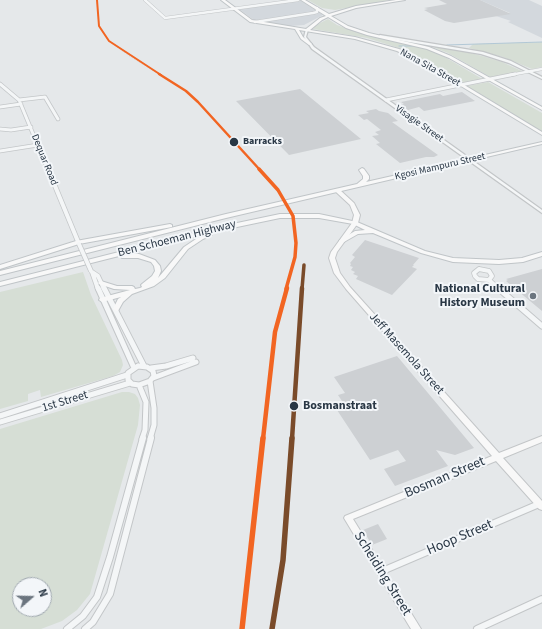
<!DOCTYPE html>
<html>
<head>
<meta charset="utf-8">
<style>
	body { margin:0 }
	#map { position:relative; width:542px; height:629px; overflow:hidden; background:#e5e8ea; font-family:"Source Sans 3",sans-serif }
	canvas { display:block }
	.north { position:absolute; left:12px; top:577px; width:40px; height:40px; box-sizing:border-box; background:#f3f6f9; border:1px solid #a2aab1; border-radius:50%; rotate:70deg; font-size:11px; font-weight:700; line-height:16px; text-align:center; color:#293745 }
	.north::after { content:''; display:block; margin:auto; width:14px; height:18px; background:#6b757f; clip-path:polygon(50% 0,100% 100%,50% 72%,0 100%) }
</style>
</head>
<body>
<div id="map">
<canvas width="542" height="629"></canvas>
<div class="north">N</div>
</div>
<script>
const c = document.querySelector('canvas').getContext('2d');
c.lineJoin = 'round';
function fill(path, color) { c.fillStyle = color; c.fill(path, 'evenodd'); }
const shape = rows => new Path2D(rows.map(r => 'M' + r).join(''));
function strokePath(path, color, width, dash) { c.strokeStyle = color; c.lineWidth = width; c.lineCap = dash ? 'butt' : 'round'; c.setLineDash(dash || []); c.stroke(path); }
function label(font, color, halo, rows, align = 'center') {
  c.font = font + ' "Source Sans 3",sans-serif'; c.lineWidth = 4; c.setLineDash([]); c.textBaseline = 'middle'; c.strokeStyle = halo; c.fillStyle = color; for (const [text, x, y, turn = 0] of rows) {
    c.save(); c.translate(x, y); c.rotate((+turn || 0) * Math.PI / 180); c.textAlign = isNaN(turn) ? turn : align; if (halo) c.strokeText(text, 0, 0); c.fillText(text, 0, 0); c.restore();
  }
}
fill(shape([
	[480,0,529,0,542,6,542,38,508,22,511,21,496,16,510,13],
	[301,1,323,15,304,25,290,26,254,20,239,9]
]), '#d3d8dd');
fill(shape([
	[308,0,390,0,335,10,322,8],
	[328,19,337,25,359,33,419,47,438,53,484,80,463,84,424,60,399,48,367,38,313,29,315,26,322,22],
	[542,42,542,67,532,69,503,57,469,48,473,44],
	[425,44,459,50,482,56,502,62,524,72,492,78,448,53],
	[488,82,542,113,542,132,467,86],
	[83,272,91,295,122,360,123,365,120,372,113,376,41,397,40,390,28,394,28,401,0,409,0,292],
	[122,392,129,392,135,394,138,398,140,405,138,425,90,594,77,610,62,621,41,629,0,629,0,429],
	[20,585,44,585,44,609,20,609]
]), '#d6ded5');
strokePath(shape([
	[447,45,542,42],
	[399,46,414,46]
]), '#b2c8d6', 1);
fill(shape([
	[439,0,480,0,511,14,454,23,445,21,424,10,428,9,424,8,447,4],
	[300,89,361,139,289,155,236,101],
	[462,92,475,101,424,111,419,107,408,110,401,105,404,104,401,102,440,94,443,96],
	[376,109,379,111,388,113,398,121,392,122,438,155,434,157,426,157,400,163,376,144,380,143,372,136,379,135,375,132,381,130,367,119,364,120,358,115,369,113,366,111],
	[365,240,419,258,413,265,414,265,412,267,417,269,392,295,356,279,358,276,353,274,355,272,351,270,353,267,350,266,351,264,350,263,355,257,352,255],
	[542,269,542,311,506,281,508,280,506,279],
	[397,356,474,448,455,455,436,450,448,466,395,486,384,469,406,461,398,450,370,460,337,410,346,407,338,395,345,393,334,377],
	[378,524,387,539,372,545,363,530]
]), '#cdd0d3');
const minorFar4 = shape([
	[145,0,165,18,298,0],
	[255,22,313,13,317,12,317,8],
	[510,75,542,69]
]);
const minorFar3 = shape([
	[0,84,19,100,48,170],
	[19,100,45,97,58,119],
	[386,100,515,74],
	[0,107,21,104],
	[0,129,11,130,31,127],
	[0,151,38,145]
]);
const minorFar2 = shape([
	[48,169,79,244],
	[479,269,489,271,492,276,489,280,478,279,475,276,474,273,479,269],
	[92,272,98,276,104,289],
	[92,272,98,289],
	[489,280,499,289]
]);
const minorFar1 = shape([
	[98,288,134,368],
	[104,288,144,366],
	[498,288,542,326],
	[138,366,147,367,153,371,154,376,150,381,139,385,132,384,128,380,128,373,138,366],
	[151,368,166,366,193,358],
	[153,378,196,362],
	[150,381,154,408,154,425,150,439],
	[139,385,146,402,145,430,142,439],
	[0,416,127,375],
	[0,422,130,383]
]);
const minor = shape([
	[380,572,539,504],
	[67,629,83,616,97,597,110,557,143,438],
	[85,629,93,622,110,594,151,438],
	[477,629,542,599]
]);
const tertiary = shape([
	[306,29,308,30,306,37,314,47,542,210,542,213,312,49,304,37,306,29],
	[380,35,483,52,511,61,542,77,542,79,509,63,481,54,379,37,379,36,380,35]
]);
const secondary = shape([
	[336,190,340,190,354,203,360,215,358,223,337,252,335,258,340,273,350,287,499,453,542,436,542,442,503,458,542,501,542,510,539,509,496,461,353,519,421,629,411,629,344,518,345,516,492,456,346,289,334,273,329,258,331,252,352,223,354,215,350,205,336,192,336,190]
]);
const primary = shape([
	[221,0,225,0,252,20,306,29,320,18,326,16,301,0,305,0,329,14,356,6,396,0,405,0,356,8,331,16,348,26,369,33,429,47,451,56,542,107,542,110,449,58,427,49,367,35,346,28,328,17,322,20,310,30,355,37,399,49,428,63,542,132,542,135,426,65,397,51,355,39,299,30,303,37,312,44,309,45,301,39,295,29,250,22,221,0],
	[542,142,542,144,226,218,0,275,0,271,226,214,357,184,363,179,363,176,359,170,362,168,364,169,369,176,369,179,366,182,542,142],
	[280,214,319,214,357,222,425,251,453,258,499,260,522,258,542,252,542,256,523,262,499,264,453,262,421,253,373,233,358,234,344,242,340,242,339,241,340,240,355,231,365,230,353,224,319,218,280,218,218,231,126,254,139,254,155,260,160,266,161,271,158,278,184,247,199,237,209,233,212,235,203,239,188,249,165,278,154,286,132,294,123,302,118,311,116,311,113,309,118,299,121,297,102,302,99,300,100,298,130,290,114,289,99,284,98,283,99,282,101,281,117,286,132,286,134,287,135,289,140,288,142,287,141,285,142,284,152,276,155,271,154,266,151,262,138,258,122,258,119,256,0,286,0,282,218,227,280,214],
	[170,224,172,225,172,227,79,244,0,269,0,265,76,241,170,224]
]);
strokePath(minorFar4, '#c3c6c8', 3.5);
strokePath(minorFar3, '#c3c6c8', 4.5);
strokePath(minorFar2, '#c3c6c8', 5.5);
strokePath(minorFar1, '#c3c6c8', 7);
strokePath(minor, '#c3c6c8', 8);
strokePath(tertiary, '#c3c6c8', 2.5);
strokePath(secondary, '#c3c6c8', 2);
strokePath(primary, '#c0c5c8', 2);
strokePath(minorFar4, '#f4f6f7', 2.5);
strokePath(minorFar3, '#f4f6f7', 3);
strokePath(minorFar2, '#f4f6f7', 4);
strokePath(minorFar1, '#f4f6f7', 5);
strokePath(minor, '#f4f6f7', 6);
fill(tertiary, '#f4f6f7');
fill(secondary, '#f8f8f8');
fill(primary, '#f8f8f8');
strokePath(shape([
	[97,0,99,26,109,41,128,55,186,91,198,102,260,170]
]), '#cdd0d2', 1, [1, 2]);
strokePath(shape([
	[259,169,278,190,288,206,293,216,296,243,295,257,291,274,280,309,275,332,263,439]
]), '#cdd0d2', 1.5, [1.5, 3.5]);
strokePath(shape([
	[242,629,263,438]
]), '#cdd0d2', 2, [2.5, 5.5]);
const minorBridge = shape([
	[79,244,91,271]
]);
strokePath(minorBridge, '#c3c6c8', 5.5, []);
strokePath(minorBridge, '#f4f6f7', 4);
strokePath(shape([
	[97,0,99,26,109,41,161,75]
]), '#f26522', 2);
strokePath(shape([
	[159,74,186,91,198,102,260,170]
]), '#f26522', 2.5);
strokePath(shape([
	[259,169,278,190,293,216,296,243,295,257,286,289]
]), '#f26522', 3.5);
strokePath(shape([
	[263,439,275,332,287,288]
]), '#f26522', 4.5);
strokePath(shape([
	[242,629,263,438]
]), '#f26522', 5.5);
strokePath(shape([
	[302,289,304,265]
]), '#7a4b2a', 3.5);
strokePath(shape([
	[292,439,302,288]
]), '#7a4b2a', 4.5);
strokePath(shape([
	[272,629,283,560,292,438]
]), '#7a4b2a', 5.5);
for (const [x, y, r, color] of [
	[234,142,5,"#293745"],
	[533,296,4,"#6b757f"],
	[294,406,5,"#293745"]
]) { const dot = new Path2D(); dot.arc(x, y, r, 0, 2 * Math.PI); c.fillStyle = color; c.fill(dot); strokePath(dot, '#f3f6f9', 1.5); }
label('10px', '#293745', '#f3f6f9', [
	["Nana Sita Street",430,68,29],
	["Visagie Street",419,124,35],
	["Dequar Road",44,160,68],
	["Kgosi Mampuru Street",440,167,-13]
]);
label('bold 10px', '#293745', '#f3f6f9', [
	["Barracks",243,142]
], 'left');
label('12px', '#293745', '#f3f6f9', [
	["Ben Schoeman Highway",177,239,-14],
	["Jeff Masemola Street",406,354,48],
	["1st Street",65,402,-17]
]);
label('bold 12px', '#293745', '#f3f6f9', [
	["National Cultural",525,289],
	["History Museum",525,303]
], 'right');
label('bold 12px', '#293745', '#f3f6f9', [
	["Bosmanstraat",303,406]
], 'left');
label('14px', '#293745', '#f3f6f9', [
	["Bosman Street",445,478,-23],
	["Hoop Street",460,538,-23],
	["Scheiding Street",382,574,58]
]);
</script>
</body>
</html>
